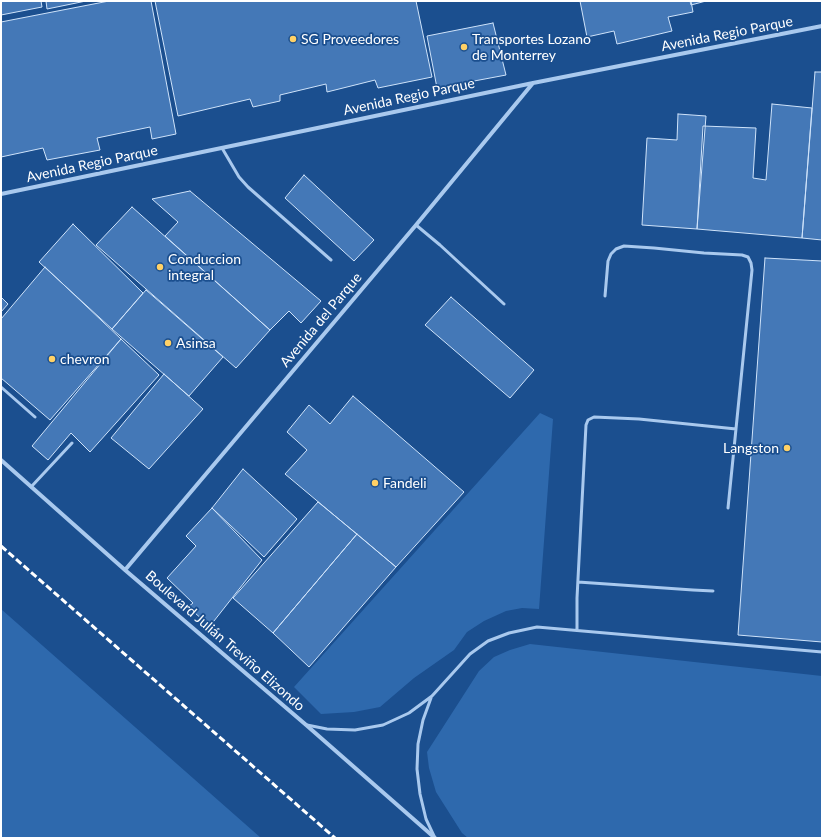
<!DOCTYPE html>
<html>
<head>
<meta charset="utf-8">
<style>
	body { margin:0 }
	#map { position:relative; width:823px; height:839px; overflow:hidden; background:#1b4f8f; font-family:Lato,sans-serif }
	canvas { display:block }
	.frame { position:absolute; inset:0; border:2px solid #fff; pointer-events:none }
</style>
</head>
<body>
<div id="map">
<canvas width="823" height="839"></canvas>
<div class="frame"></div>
</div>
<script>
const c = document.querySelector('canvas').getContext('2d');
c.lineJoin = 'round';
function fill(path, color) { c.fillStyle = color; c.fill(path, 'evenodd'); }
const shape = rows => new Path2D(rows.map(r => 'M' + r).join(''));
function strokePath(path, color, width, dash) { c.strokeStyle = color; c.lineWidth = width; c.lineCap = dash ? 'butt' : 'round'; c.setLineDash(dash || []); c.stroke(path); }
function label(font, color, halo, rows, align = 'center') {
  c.font = font + ' Lato,sans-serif'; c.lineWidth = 3.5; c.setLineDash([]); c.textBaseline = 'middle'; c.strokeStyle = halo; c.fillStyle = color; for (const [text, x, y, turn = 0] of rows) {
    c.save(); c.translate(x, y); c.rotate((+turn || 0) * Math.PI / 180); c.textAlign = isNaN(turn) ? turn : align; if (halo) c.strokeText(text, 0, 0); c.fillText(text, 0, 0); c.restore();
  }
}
fill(shape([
	[540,413,553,419,539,609,522,608,506,611,484,621,467,632,454,650,414,678,380,707,354,712,321,714,294,687],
	[1,609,261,838,1,838],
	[530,644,822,676,822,838,468,838,462,833,436,792,429,768,427,752,479,671,494,657,510,650]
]), '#2e69ad');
const building = shape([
	[1,1,41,1,42,7,1,15,1,1],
	[46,1,86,1,47,9,46,1],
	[109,1,151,1,176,134,152,139,150,127,97,138,100,150,47,160,43,148,1,157,1,22,109,1],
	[155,1,416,1,432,77,378,88,375,80,327,92,326,84,280,95,280,101,253,107,250,99,178,116,155,1],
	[580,1,691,1,693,12,668,17,672,31,617,44,614,31,587,37,580,1],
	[690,1,706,1,691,5,690,1],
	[493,23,506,75,437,88,427,36,493,23],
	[815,72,822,72,822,240,802,238,815,72],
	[772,104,812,108,802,238,697,229,703,126,756,128,753,178,766,180,772,104],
	[678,114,706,116,697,229,642,225,647,138,677,140,678,114],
	[304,175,374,240,354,261,285,198,304,175],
	[190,191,321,301,301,323,289,311,270,330,165,236,178,222,152,199,190,191],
	[132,207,270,330,236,368,96,245,132,207],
	[73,224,143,293,112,329,39,262,73,224],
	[765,258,822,261,822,642,738,635,765,258],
	[45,267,121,339,50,420,1,378,1,319,45,267],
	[146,290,223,357,189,396,112,329,146,290],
	[1,297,8,304,1,312,1,297],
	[451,297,534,370,510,398,425,325,451,297],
	[121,339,159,375,90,452,71,433,48,460,32,446,121,339],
	[164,374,203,409,149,469,111,438,164,374],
	[353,396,464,492,396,567,285,474,307,450,287,432,309,405,330,424,353,396],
	[243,469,297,519,264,557,212,508,243,469],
	[318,502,357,534,273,633,233,598,318,502],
	[212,508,262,560,210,626,188,607,193,603,167,578,196,546,186,536,212,508],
	[357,534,396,567,309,667,273,633,357,534]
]);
fill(building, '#4478b7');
strokePath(building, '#cfe3fa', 1);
strokePath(shape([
	[222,148,239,177,248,187,331,260],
	[416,225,440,245,504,304],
	[605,296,608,261,611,254,616,249,624,246,654,248,704,253,742,255,748,257,751,263,752,270,728,508],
	[1,387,35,417],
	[31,487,72,443],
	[578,582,693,590,713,591],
	[577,630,577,598,586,425,588,420,594,417,639,419,736,429],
	[431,698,423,720,418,744,417,769,420,794,426,819,434,836],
	[307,725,327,729,355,730,383,725,409,713,432,696,470,654,488,641,509,633,537,627,822,652]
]), '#a9c9ee', 3);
strokePath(shape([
	[1,194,533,83,822,26],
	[1,460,125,570,305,724,435,838],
	[125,570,416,225,533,83]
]), '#a9c9ee', 4);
strokePath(shape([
	[1,546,335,838]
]), '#fff', 3, [7, 3]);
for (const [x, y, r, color] of [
	[293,39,4,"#ffd166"],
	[464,47,4,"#ffd166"],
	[160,267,4,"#ffd166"],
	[168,343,4,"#ffd166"],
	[52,359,4,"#ffd166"],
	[787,448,4,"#ffd166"],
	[375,483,4,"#ffd166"]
]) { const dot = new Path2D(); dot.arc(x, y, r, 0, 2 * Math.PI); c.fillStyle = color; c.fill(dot); strokePath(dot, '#1b4f8f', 1.5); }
label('14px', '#fff', '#1b4f8f', [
	["Avenida Regio Parque",727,34,-11],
	["Avenida Regio Parque",409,97,-12],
	["Avenida Regio Parque",92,164,-12],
	["Avenida del Parque",321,320,-50],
	["Boulevard Julián Treviño Elizondo",225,641,41]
]);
label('14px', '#fff', '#1b4f8f', [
	["SG Proveedores",301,39],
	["Transportes Lozano",472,39],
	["de Monterrey",472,55],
	["Conduccion",168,259],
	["integral",168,275],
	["Asinsa",176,343],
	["chevron",60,359],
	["Langston",779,448,"right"],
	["Fandeli",383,483]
], 'left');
</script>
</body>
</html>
